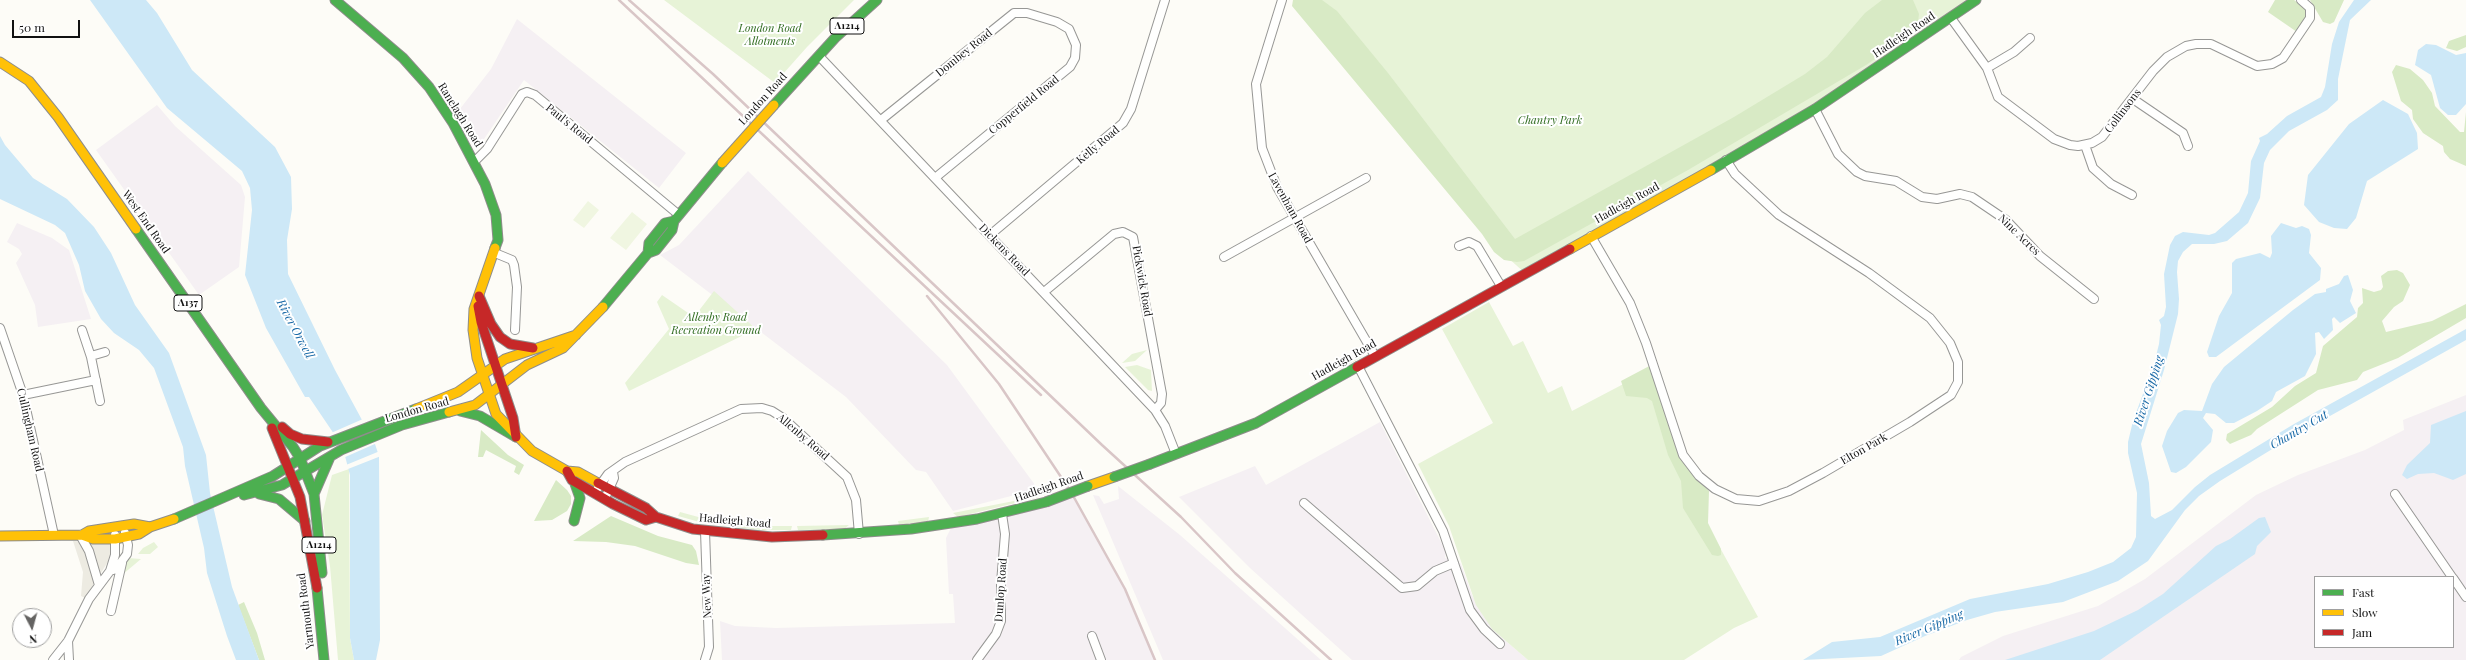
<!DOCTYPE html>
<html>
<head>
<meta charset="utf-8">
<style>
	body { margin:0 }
	#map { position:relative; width:2466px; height:660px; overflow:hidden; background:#fdfcf7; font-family:"Playfair Display",serif }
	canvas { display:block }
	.legend { position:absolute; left:2314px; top:576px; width:140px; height:72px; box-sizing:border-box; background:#fff; border:1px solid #a0a0a0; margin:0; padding:5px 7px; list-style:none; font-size:12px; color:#111 }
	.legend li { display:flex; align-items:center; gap:8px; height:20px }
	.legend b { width:20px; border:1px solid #a0a0a0 }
	.north { position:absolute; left:12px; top:608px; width:40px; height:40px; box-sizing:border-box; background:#fff; border:1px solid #a0a0a0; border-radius:50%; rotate:174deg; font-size:11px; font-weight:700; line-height:16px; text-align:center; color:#111 }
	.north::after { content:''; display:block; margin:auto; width:14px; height:18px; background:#646362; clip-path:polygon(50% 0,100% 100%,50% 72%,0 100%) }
	.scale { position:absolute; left:12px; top:20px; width:68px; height:18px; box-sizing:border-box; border:2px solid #111; border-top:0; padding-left:5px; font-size:12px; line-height:14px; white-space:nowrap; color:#111; -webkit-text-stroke:3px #fff; paint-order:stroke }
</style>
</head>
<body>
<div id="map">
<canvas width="2466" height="660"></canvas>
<ul class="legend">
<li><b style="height:5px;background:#4caf50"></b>Fast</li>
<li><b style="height:5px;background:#ffc107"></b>Slow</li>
<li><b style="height:5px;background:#c62828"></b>Jam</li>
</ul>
<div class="north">N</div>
<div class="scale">50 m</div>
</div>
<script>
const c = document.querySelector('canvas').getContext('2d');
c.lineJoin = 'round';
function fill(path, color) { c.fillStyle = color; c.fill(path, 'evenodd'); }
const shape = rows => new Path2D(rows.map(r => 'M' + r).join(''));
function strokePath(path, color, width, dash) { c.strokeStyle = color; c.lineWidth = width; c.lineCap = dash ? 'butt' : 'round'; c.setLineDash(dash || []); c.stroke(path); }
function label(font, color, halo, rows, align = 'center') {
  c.font = font + ' "Playfair Display",serif'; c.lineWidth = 4; c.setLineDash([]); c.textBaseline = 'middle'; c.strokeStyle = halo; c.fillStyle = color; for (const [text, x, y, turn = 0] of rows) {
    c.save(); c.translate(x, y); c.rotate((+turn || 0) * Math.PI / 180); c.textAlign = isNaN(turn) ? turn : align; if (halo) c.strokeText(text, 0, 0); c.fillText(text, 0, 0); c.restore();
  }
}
fill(shape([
	[517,19,686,153,659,188,524,80,482,142,475,146,456,114,491,69],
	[157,105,175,126,241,185,245,197,239,267,199,295,96,150],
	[748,171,947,365,1038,489,953,511,926,472,916,470,846,397,660,255,679,245],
	[17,223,52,238,69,250,91,319,38,327,35,305,16,263,22,254,19,249,7,242],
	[2466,395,2466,660,1959,660,1961,657,2003,636,2098,606,2145,579,2256,495,2298,475,2365,450,2404,430,2403,420],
	[2315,577,2453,577,2453,647,2315,647],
	[1380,422,1446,552,1445,558,1456,560,1461,564,1472,595,1492,629,1528,660,1352,660,1250,568,1179,497,1255,466,1266,485],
	[1118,486,1180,535,1321,660,1163,660,1093,495,1099,496,1104,504,1119,499],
	[1071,492,1125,589,1155,660,722,660,720,621,735,626,776,628,955,623,953,594,949,594,946,538,953,524]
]), '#f5f0f3');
fill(shape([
	[664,0,854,0,807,47,775,83],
	[1296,0,1976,0,1815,109,1525,273,1498,249],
	[714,291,756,329,629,391,625,383,669,329,657,302,662,295,694,317],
	[1489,302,1513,346,1523,341,1548,393,1562,386,1572,411,1652,369,1707,524,1758,617,1734,628,1684,660,1528,660,1492,629,1476,605,1449,526,1418,464,1493,423,1442,329],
	[1147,350,1135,361,1122,363,1132,354],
	[1362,353,1364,353,1362,357,1338,370,1338,366],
	[1137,365,1151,370,1152,391,1148,390,1125,367],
	[349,469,350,638,354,660,338,660,330,566,322,515,332,475],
	[1040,497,958,517,953,513,1024,499],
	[680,512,713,521,760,525,760,530,703,523,678,516],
	[929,517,928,522,899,525,898,521],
	[849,525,844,529,801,530,798,530,797,526],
	[762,526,792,526,791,530,762,530],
	[154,542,158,547,150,554,138,554,143,548],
	[128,558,141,559,122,575,121,575]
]), '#e7f3d7');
fill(shape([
	[1293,0,1322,0,1337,11,1388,73,1515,239,1734,117,1805,74,1827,57,1865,13,1882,0,1913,0,1919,14,1918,22,1909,29,1912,34,1866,65,1688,170,1524,261,1517,262,1504,260,1494,252,1482,234,1292,6],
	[2275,0,2294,0,2306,8,2307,18,2297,32,2268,12],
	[2310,0,2344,0,2334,22,2330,24,2323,22],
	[2466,35,2466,47,2457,51,2446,48,2449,41],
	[2396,65,2410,69,2423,80,2432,93,2435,106,2460,132,2464,132,2466,112,2466,166,2450,159,2444,152,2443,146,2423,133,2413,119,2412,110,2401,101,2392,72],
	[2397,270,2403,273,2410,285,2403,301,2394,307,2382,321,2386,332,2432,321,2466,304,2466,318,2398,358,2363,372,2357,380,2318,390,2257,429,2251,435,2230,444,2226,440,2227,434,2272,407,2295,386,2316,373,2323,346,2357,317,2358,308,2363,303,2362,288,2374,292,2381,290,2383,287,2381,276,2388,271],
	[1655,363,1693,473,1709,491,1708,523,1721,549,1721,555,1718,556,1712,555,1683,508,1681,481,1668,455,1652,401,1647,398,1626,396,1621,381],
	[481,430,508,455,524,465,519,475,514,472,516,466,486,450,483,457,478,457],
	[556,480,567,490,571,496,571,504,567,511,552,520,534,521],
	[611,516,658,536,692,545,696,551,699,565,686,563,635,546,606,542,573,541],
	[244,602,257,633,265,660,259,660,238,605]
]), '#d8eac5');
fill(shape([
	[588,201,599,210,584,228,573,220],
	[632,212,647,224,626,250,610,238]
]), '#f0f6e1');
fill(shape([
	[73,541,111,543,111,557,85,598,81,596,83,572]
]), '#edebe2');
fill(shape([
	[90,0,146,0,157,13,192,70,275,147,291,177,292,209,287,240,288,274,335,370,375,444,379,456,380,640,376,660,354,660,350,638,350,475,345,456,332,431,309,397,305,397,266,328,245,275,252,210,250,188,242,171,167,108],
	[2354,0,2371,0,2350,20,2338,79,2338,100,2327,110,2289,131,2270,150,2264,163,2260,198,2248,223,2227,241,2214,244,2192,244,2183,252,2178,261,2177,272,2179,299,2178,314,2164,370,2141,444,2149,483,2151,516,2155,519,2172,510,2195,487,2210,475,2294,424,2466,329,2466,340,2287,440,2220,481,2199,496,2185,510,2148,561,2118,581,2063,602,1995,612,1967,620,1925,636,1881,656,1803,660,1832,642,1880,637,1970,599,2048,584,2088,572,2113,562,2131,548,2136,537,2137,493,2128,453,2128,442,2133,421,2154,364,2159,344,2161,325,2159,320,2164,316,2166,307,2164,274,2170,245,2175,236,2183,232,2209,235,2215,233,2239,212,2248,193,2251,161,2260,141,2259,138,2267,134,2287,116,2321,97,2325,87,2332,44,2339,22],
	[2426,44,2436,45,2456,55,2466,53,2466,104,2456,115,2448,115,2440,108,2431,75,2415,65,2418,50],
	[2383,100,2408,114,2417,133,2418,149,2367,181,2356,218,2347,229,2334,228,2319,222,2304,205,2308,175,2349,124],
	[0,136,5,145,33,178,67,199,94,227,111,253,135,305,169,353,206,455,210,493,232,587,259,660,236,660,227,636,207,573,204,548,185,466,183,447,154,368,139,350,114,333,101,319,85,291,79,265,65,233,55,225,0,199],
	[2281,223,2296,228,2302,226,2309,229,2311,235,2309,253,2321,268,2320,280,2216,357,2209,357,2207,352,2219,316,2232,293,2232,263,2236,259,2260,253,2270,258,2272,253,2271,236],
	[2348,275,2353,290,2350,301,2356,313,2340,323,2334,317,2332,319,2333,330,2324,339,2319,332,2315,333,2316,354,2305,376,2276,392,2272,401,2257,411,2234,423,2226,423,2215,414,2206,413,2203,418,2213,430,2211,442,2186,467,2176,473,2171,472,2162,446,2167,431,2178,413,2184,410,2202,411,2212,384,2224,367,2293,310,2315,294,2326,292,2326,289,2339,284,2344,276],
	[2466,411,2466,474,2453,480,2434,473,2418,474,2407,479,2402,475,2407,465,2430,443,2431,425],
	[2265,517,2271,532,2257,546,2255,554,2100,660,2005,660,2094,631,2138,610,2163,594,2216,546,2230,539,2259,518]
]), '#cde8f7');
fill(shape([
	[363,419,377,443,343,458,331,433],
	[380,451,381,456,348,469,346,465]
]), '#fdfcf7');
const street = shape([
	[1282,0,1256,84,1262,148,1277,187,1375,356],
	[1951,18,1987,68,1998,97,2054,139,2070,145,2078,146,2092,143,2102,137,2153,71,2167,57,2186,46,2196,44,2211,44,2257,66,2272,64,2283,58,2310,18,2310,8,2301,0],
	[819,56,1155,410,1165,426,1176,454],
	[1987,68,2014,52,2030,38],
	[2133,99,2183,133,2188,146],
	[1815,109,1838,154,1857,172,1865,176,1896,181,1922,197,1937,199,1960,194,1972,197,2006,220,2040,256,2094,299],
	[881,120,1014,13,1027,13,1057,22,1069,29,1076,45,1075,58,1070,67,935,178],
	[2085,145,2093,168,2111,184,2132,195],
	[474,162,487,149,522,94,527,92,535,95,679,215],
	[990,235,1123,123,1131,109,1165,0],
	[1591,236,1630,303,1646,343,1683,455,1699,476,1715,489,1736,499,1759,501,1789,491,1823,473,1910,422,1951,395,1958,382,1958,362,1950,343,1930,318,1869,273,1779,215,1735,174,1726,160],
	[1459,246,1469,242,1477,246,1501,286],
	[495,253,512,260,514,265,517,287,515,330],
	[1224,257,1366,178],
	[1044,292,1114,234,1123,232,1133,237,1162,394,1161,403,1155,410],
	[0,328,23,395,54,535],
	[82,330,91,357,100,401],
	[91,356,105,352],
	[1358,366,1443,531,1470,610,1484,629,1500,644],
	[23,395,96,380],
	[598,488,608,474,625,462,741,409,762,408,772,411,783,418,847,477,856,500,859,534],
	[607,494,614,478,613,472],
	[2395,494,2452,577],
	[1304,503,1402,588,1417,586,1435,571,1454,563],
	[80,535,89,551,99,585],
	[110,571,116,569,127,554,128,545,125,533],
	[2453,578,2466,597],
	[111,611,122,563],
	[1092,636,1101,660],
	[68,641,69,660],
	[53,660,68,641,89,599,110,571,115,555,115,535],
	[705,660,709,647,705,531],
	[977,660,996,634,1001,621,1001,583,1005,534,1002,514]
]);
const fast = shape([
	[335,0,403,58,429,87,453,123,485,184,496,215,498,240,495,248],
	[774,105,835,38,877,0],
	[1711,170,1815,109,1976,0],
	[136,229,261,408,293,447,300,458,314,494],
	[648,253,649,243,665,223,674,221],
	[603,307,648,253,656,250,672,230,674,221,722,163],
	[460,411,480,416,516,437],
	[1150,464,1256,423,1357,367],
	[574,481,580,498,574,521],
	[259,494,279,499,305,521],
	[244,495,282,485,341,450,402,425,449,412],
	[174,519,273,476,320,446,416,409],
	[823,535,911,529,977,519,1046,502],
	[322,573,314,494,330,457],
	[317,588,324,660]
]);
const slow = shape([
	[0,62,29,81,58,117,136,229],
	[495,248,474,309,473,330,477,358,496,414,532,451,567,471,578,472,598,483],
	[1570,249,1711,170],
	[416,409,458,392,505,359,576,335],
	[449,412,475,405,527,365,563,348,603,307],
	[1088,486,1114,477],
	[82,535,93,539,115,539,139,534,150,527],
	[0,536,82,535,89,531,134,524,150,527,174,519]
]);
const jam = shape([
	[479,296,491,324,500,337,510,344,533,348],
	[478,306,481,322,513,418,516,437],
	[1357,367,1570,249],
	[282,427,290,434,302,439,328,442],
	[272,428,300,497,317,588],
	[567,471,572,480,613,504,646,520,656,517],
	[598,483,646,508,656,517,693,529,772,537,823,535]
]);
strokePath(street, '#979795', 10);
strokePath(fast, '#8e8d8b', 11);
strokePath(slow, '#8e8d8b', 11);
strokePath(jam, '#8e8d8b', 11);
strokePath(street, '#fffffe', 8);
strokePath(fast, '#4caf50', 9);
strokePath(slow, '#ffc107', 9);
strokePath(jam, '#c62828', 9);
strokePath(shape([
	[619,0,1041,395],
	[629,0,713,74,1102,445,1181,517,1235,573,1331,660],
	[927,296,999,384,1071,492,1125,589,1155,660]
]), '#d9c6c7', 2.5);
const fastBridge = shape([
	[1114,477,1150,464],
	[1046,502,1088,486]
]);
const slowBridge = shape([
	[722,163,774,105]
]);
strokePath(fastBridge, '#8e8d8b', 11, []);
strokePath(slowBridge, '#8e8d8b', 11, []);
strokePath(fastBridge, '#4caf50', 9);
strokePath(slowBridge, '#ffc107', 9);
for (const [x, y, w] of [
	[847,26,34],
	[188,303,28],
	[319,545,34]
]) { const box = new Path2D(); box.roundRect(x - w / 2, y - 8, w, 16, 3); c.fillStyle = '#fff'; c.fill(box); strokePath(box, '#111', 1); }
label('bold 10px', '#111', null, [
	["A1214",847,26],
	["A137",188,303],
	["A1214",319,545]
]);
label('italic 11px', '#2f6b1f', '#fff', [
	["London Road",770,29],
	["Allotments",770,42],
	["Chantry Park",1550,121],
	["Allenby Road",716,318],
	["Recreation Ground",716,331]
]);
label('11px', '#111', '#fff', [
	["Hadleigh Road",1904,35,-34],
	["Dombey Road",964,53,-39],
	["London Road",763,99,-48],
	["Copperfield Road",1024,105,-39],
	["Collinsons",2123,111,-53],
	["Ranelagh Road",460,115,58],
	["Paul's Road",569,124,39],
	["Kelly Road",1098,145,-40],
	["Hadleigh Road",1627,203,-29],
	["Lavenham Road",1290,208,61],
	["West End Road",146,222,55],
	["Nine Acres",2019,235,44],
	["Dickens Road",1004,250,46],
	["Pickwick Road",1142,281,80],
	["Hadleigh Road",1344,360,-29],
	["London Road",417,410,-16],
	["Cullingham Road",30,430,77],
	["Allenby Road",803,437,41],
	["Elton Park",1864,449,-30],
	["Hadleigh Road",1049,487,-19],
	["Hadleigh Road",735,521,5],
	["Dunlop Road",1001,590,-86],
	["New Way",707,596,-92],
	["Yarmouth Road",306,611,-97]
]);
label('italic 12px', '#1768a6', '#fff', [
	["River Orwell",295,329,62],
	["River Gipping",2149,391,-72],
	["Chantry Cut",2299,430,-30],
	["River Gipping",1929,628,-23]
]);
</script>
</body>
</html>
